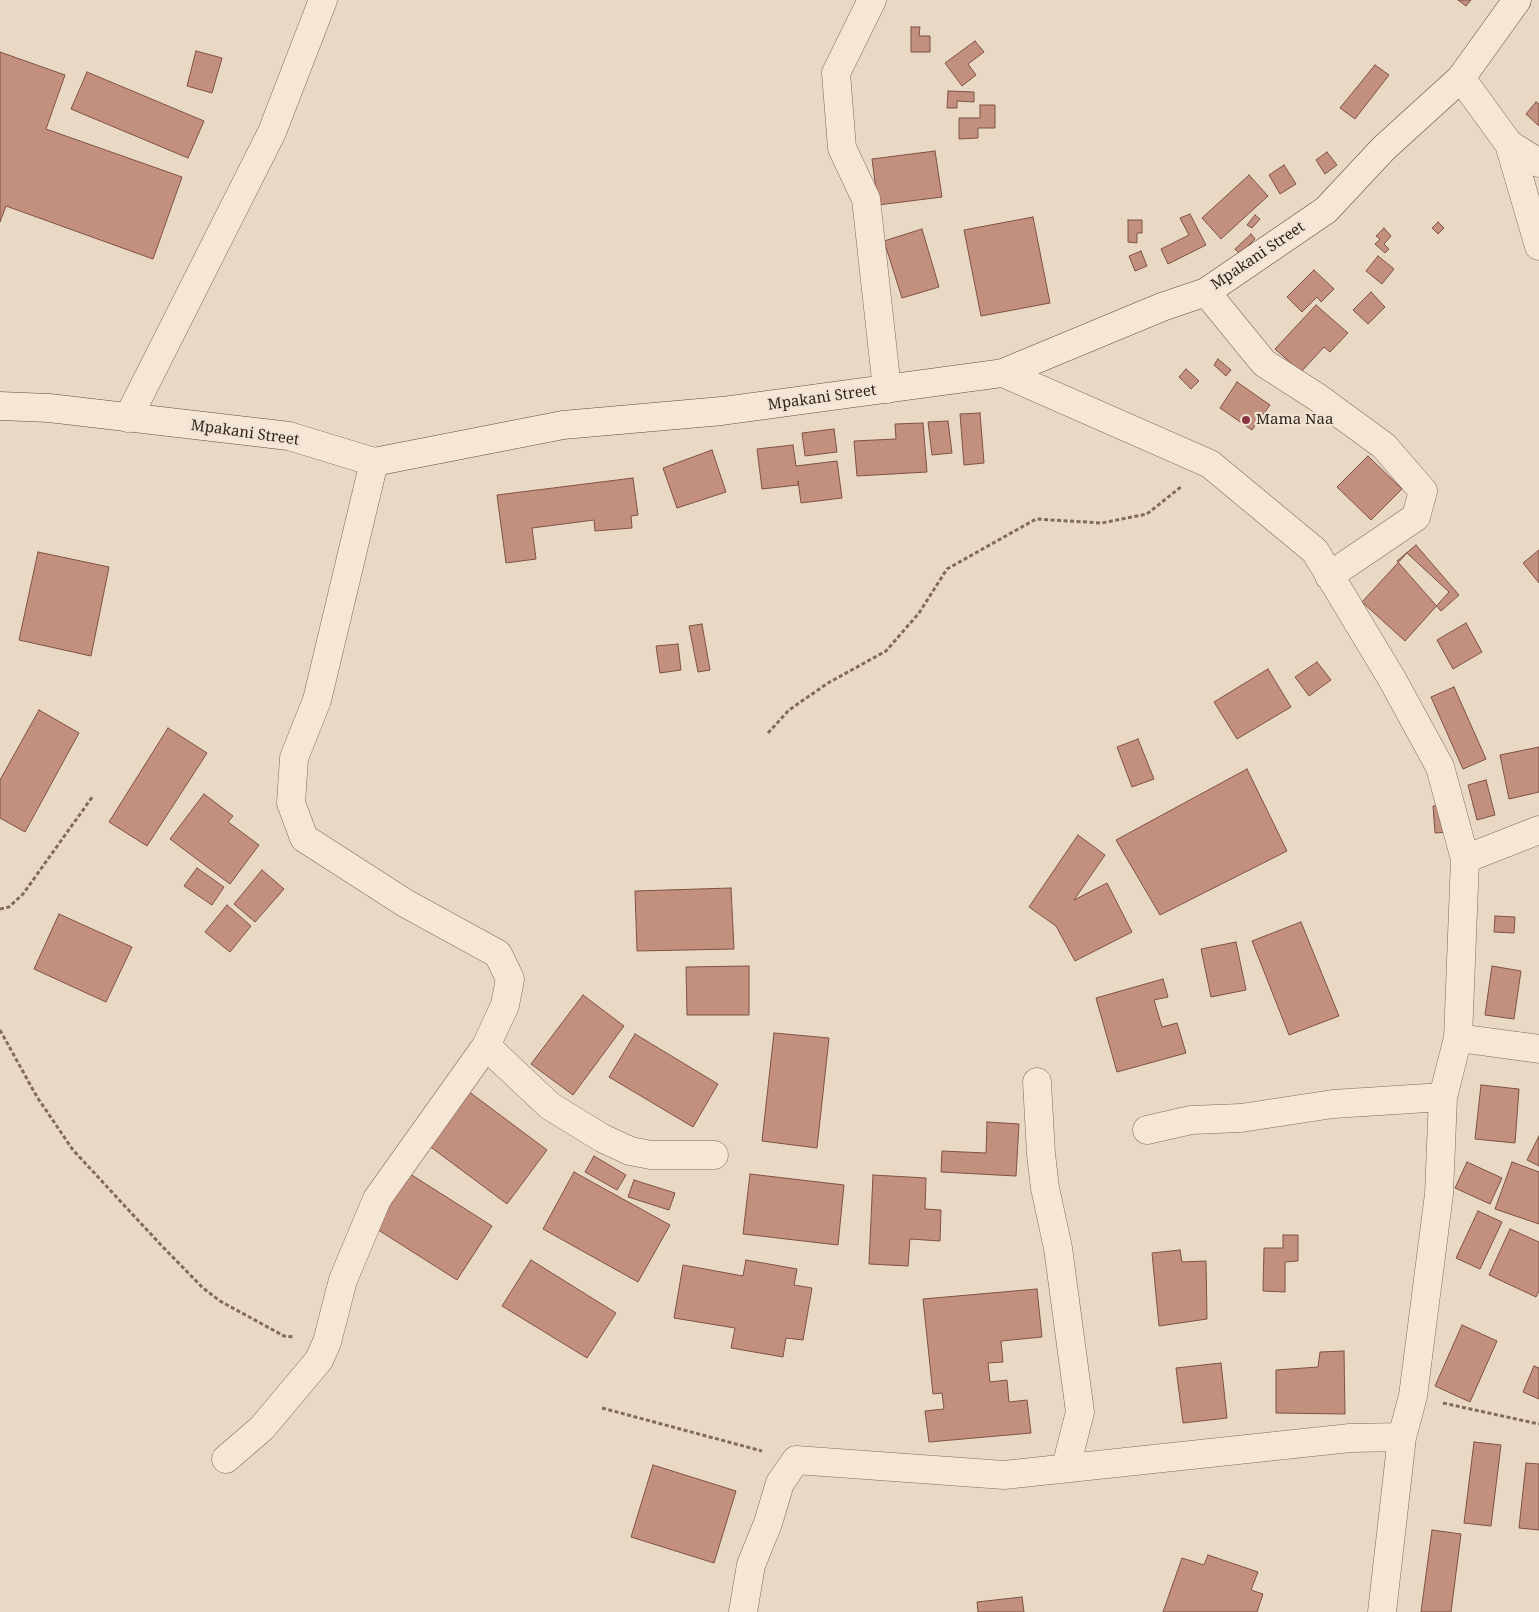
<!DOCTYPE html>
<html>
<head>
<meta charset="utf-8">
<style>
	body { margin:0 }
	canvas { display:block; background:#e9d8c4 }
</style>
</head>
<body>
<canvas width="1539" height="1612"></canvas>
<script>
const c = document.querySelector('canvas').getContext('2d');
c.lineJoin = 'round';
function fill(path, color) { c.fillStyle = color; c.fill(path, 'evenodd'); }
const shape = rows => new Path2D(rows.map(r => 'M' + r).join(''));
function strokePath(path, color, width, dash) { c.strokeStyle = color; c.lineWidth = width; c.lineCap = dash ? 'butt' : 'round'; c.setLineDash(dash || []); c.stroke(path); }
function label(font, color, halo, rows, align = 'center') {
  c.font = font + ' "Noto Serif",serif'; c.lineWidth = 4.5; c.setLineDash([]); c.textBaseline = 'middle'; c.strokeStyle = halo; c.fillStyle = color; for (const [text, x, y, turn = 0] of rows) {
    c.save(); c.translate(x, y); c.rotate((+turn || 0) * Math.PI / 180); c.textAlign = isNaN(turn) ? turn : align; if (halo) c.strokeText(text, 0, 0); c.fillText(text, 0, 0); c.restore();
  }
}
const building = shape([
	[1458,0,1471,0,1466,6,1458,0],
	[911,27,920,27,919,36,930,36,930,52,911,52,911,27],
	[975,41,984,52,968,64,976,75,962,86,945,63,975,41],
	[196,51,222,58,212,93,187,86,196,51],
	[0,52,65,75,46,129,182,177,153,259,6,206,0,222,0,52],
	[1375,65,1389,75,1355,119,1340,108,1375,65],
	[87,72,204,121,188,158,71,109,87,72],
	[948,91,974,92,974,102,957,101,957,108,947,108,948,91],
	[1536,102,1539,104,1539,126,1526,114,1536,102],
	[980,105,995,105,995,128,978,128,978,138,959,139,959,118,980,118,980,105],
	[935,151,942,197,878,205,872,159,935,151],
	[1327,152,1337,165,1325,174,1316,160,1327,152],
	[1284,165,1296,184,1280,194,1269,175,1284,165],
	[1249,175,1268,196,1221,239,1202,218,1249,175],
	[1190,214,1206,245,1168,264,1161,249,1189,235,1180,218,1190,214],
	[1255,215,1260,219,1252,228,1247,225,1255,215],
	[1033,217,1050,303,981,316,964,230,1033,217],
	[1128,220,1142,220,1142,233,1137,233,1137,243,1128,242,1128,220],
	[1438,222,1444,228,1438,234,1432,228,1438,222],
	[1384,228,1391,236,1384,244,1389,249,1385,253,1375,244,1380,239,1376,236,1384,228],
	[922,229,939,287,902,298,884,241,922,229],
	[1251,234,1255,239,1240,254,1235,249,1251,234],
	[1141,251,1147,266,1135,271,1129,256,1141,251],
	[1378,256,1394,269,1382,284,1366,271,1378,256],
	[1314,270,1334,289,1321,302,1317,297,1302,312,1287,297,1314,270],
	[1371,292,1385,307,1368,324,1353,310,1371,292],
	[1316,305,1348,333,1330,352,1324,347,1301,372,1275,349,1316,305],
	[1218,359,1231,370,1226,376,1214,365,1218,359],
	[1186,369,1199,381,1191,389,1179,377,1186,369],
	[1237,382,1270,405,1252,430,1220,408,1237,382],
	[980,413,984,463,964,465,960,414,980,413],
	[948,421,952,453,932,455,928,422,948,421],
	[923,423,927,472,857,476,854,441,896,439,895,424,923,423],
	[834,429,837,452,805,456,802,433,834,429],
	[793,445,796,466,837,461,842,498,801,503,798,481,798,485,762,489,757,449,793,445],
	[712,450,726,492,677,508,663,468,712,450],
	[1368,456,1402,489,1371,520,1337,487,1368,456],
	[633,478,638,515,631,516,632,528,595,531,594,520,532,528,536,559,506,563,497,495,633,478],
	[1416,545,1459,595,1441,611,1397,561,1416,545],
	[1539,550,1539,583,1523,563,1539,550],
	[38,552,109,567,91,656,19,640,38,552],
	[1407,553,1449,592,1405,641,1362,602,1407,553],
	[1466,623,1482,652,1453,669,1437,640,1466,623],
	[702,624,710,670,698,672,689,626,702,624],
	[678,644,681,670,660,673,656,646,678,644],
	[1317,662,1331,680,1309,696,1295,677,1317,662],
	[1268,669,1291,707,1237,739,1214,702,1268,669],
	[1454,687,1486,759,1463,769,1431,697,1454,687],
	[39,710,79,733,25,832,0,818,0,780,39,710],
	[168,728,207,753,147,846,109,822,168,728],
	[1138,739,1154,779,1132,787,1117,747,1138,739],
	[1539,747,1539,792,1509,799,1500,755,1539,747],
	[1247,769,1287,851,1160,915,1116,840,1247,769],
	[1486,780,1495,815,1477,820,1468,785,1486,780],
	[204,794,233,816,228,822,259,845,230,884,170,839,204,794],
	[1447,805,1449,832,1435,833,1433,806,1447,805],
	[1078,835,1105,855,1074,900,1107,883,1132,932,1075,961,1056,926,1029,907,1078,835],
	[197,868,224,887,212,905,184,886,197,868],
	[262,870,284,889,255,922,234,904,262,870],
	[731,888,734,949,637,951,635,891,731,888],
	[227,905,251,926,230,952,205,932,227,905],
	[59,914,132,947,106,1002,34,969,59,914],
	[1495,916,1515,917,1514,933,1494,932,1495,916],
	[1301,922,1339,1016,1289,1035,1252,941,1301,922],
	[1236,942,1246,990,1211,997,1201,949,1236,942],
	[749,966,749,1015,687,1015,686,967,749,966],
	[1492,966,1521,971,1514,1019,1485,1015,1492,966],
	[1163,979,1168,997,1154,1000,1162,1027,1177,1023,1186,1053,1117,1072,1096,998,1163,979],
	[583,995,624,1026,573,1095,531,1064,583,995],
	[774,1033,829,1038,817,1148,762,1141,774,1033],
	[635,1034,718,1084,693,1127,609,1077,635,1034],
	[1481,1085,1519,1089,1515,1143,1475,1139,1481,1085],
	[468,1091,547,1150,507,1204,428,1145,468,1091],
	[987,1122,1019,1124,1016,1176,941,1172,942,1151,986,1153,987,1122],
	[1539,1136,1539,1166,1527,1160,1539,1136],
	[594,1156,626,1175,617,1190,585,1172,594,1156],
	[1467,1162,1502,1178,1490,1204,1455,1188,1467,1162],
	[1512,1162,1539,1172,1539,1224,1495,1209,1512,1162],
	[407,1172,492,1226,457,1280,372,1226,407,1172],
	[574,1172,670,1225,638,1282,543,1229,574,1172],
	[750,1174,844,1185,838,1245,743,1234,750,1174],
	[873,1175,926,1178,925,1209,941,1210,940,1241,910,1239,908,1266,869,1264,873,1175],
	[634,1180,675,1193,669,1210,628,1197,634,1180],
	[1478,1211,1502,1222,1480,1269,1456,1258,1478,1211],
	[1510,1229,1539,1242,1539,1291,1536,1297,1489,1275,1510,1229],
	[1283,1235,1298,1235,1298,1261,1285,1262,1285,1292,1263,1291,1264,1248,1283,1248,1283,1235],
	[1180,1250,1182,1262,1206,1261,1207,1319,1159,1326,1152,1253,1180,1250],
	[531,1260,616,1313,587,1358,502,1306,531,1260],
	[746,1260,797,1269,794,1285,812,1288,803,1340,786,1338,783,1357,731,1348,735,1328,674,1318,683,1265,743,1276,746,1260],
	[1037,1289,1042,1337,1001,1341,1003,1362,988,1363,990,1382,1007,1380,1009,1402,1027,1400,1031,1433,929,1442,925,1411,944,1409,942,1393,933,1394,923,1299,1037,1289],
	[1462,1325,1497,1341,1470,1402,1435,1386,1462,1325],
	[1344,1351,1345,1414,1276,1413,1276,1370,1318,1367,1320,1352,1344,1351],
	[1221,1363,1227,1418,1183,1423,1176,1368,1221,1363],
	[1534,1366,1539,1368,1539,1399,1523,1392,1534,1366],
	[1474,1442,1501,1445,1491,1526,1464,1523,1474,1442],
	[1526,1463,1539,1464,1539,1530,1519,1528,1526,1463],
	[653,1465,736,1491,714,1563,631,1537,653,1465],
	[1432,1530,1461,1534,1451,1612,1421,1612,1432,1530],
	[1208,1555,1258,1572,1251,1590,1263,1594,1257,1612,1163,1612,1182,1558,1204,1565,1208,1555],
	[1022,1597,1024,1612,978,1612,977,1602,1022,1597]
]);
fill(building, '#c38f7e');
strokePath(building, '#7e5245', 1);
const street = shape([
	[872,0,836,73,842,148,866,199,887,389],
	[1461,78,1509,144,1539,246],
	[1509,144,1539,163],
	[1206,292,1264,363,1317,397,1384,446,1423,491,1416,517,1329,576],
	[1003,373,1210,464,1315,551,1392,679,1440,767,1465,859,1458,1038,1443,1097,1439,1194,1413,1396,1402,1437,1382,1612],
	[128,418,272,132,323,0],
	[1465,859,1539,830],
	[1458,1038,1539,1049],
	[486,1046,550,1106,602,1138,630,1151,651,1155,714,1155],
	[1037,1082,1041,1154,1045,1188,1058,1248,1080,1412,1066,1467],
	[1147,1130,1191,1120,1241,1118,1333,1104,1443,1097],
	[226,1459,262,1428,319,1360,327,1342,343,1280,377,1199,486,1046,505,1005,510,979,498,954,405,903,304,838,291,803,294,758,317,700,374,462],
	[743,1612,751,1565,768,1523,780,1483,796,1460,1004,1475,1350,1438,1402,1437]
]);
const secondary = shape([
	[0,406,49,408,289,436,374,462,563,425,722,411,1003,373,1162,307,1206,292,1326,210,1384,148,1461,78,1517,0]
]);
strokePath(street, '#826a5c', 29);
strokePath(secondary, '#644b40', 29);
strokePath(shape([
	[768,733,789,710,828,683,886,651,919,613,947,569,1036,519,1102,523,1147,514,1182,486],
	[0,909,9,907,23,894,93,796],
	[0,1030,37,1097,73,1150,160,1244,203,1288,220,1301,284,1336,294,1337],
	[1443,1403,1539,1424],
	[602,1408,762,1451]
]), '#826a5c', 3, [4, 2.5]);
strokePath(street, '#f5e6d6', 28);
strokePath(secondary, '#f5e6d6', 28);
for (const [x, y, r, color] of [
	[1246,420,5,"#8b3343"]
]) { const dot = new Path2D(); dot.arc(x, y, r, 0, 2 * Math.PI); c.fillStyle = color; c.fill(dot); strokePath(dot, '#f1e3d3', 2); }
label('15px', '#33251f', '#f1e3d3', [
	["Mpakani Street",1258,256,-34],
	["Mpakani Street",822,398,-8],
	["Mpakani Street",245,433,8]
]);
label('15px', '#33251f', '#f1e3d3', [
	["Mama Naa",1256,420]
], 'left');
</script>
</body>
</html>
